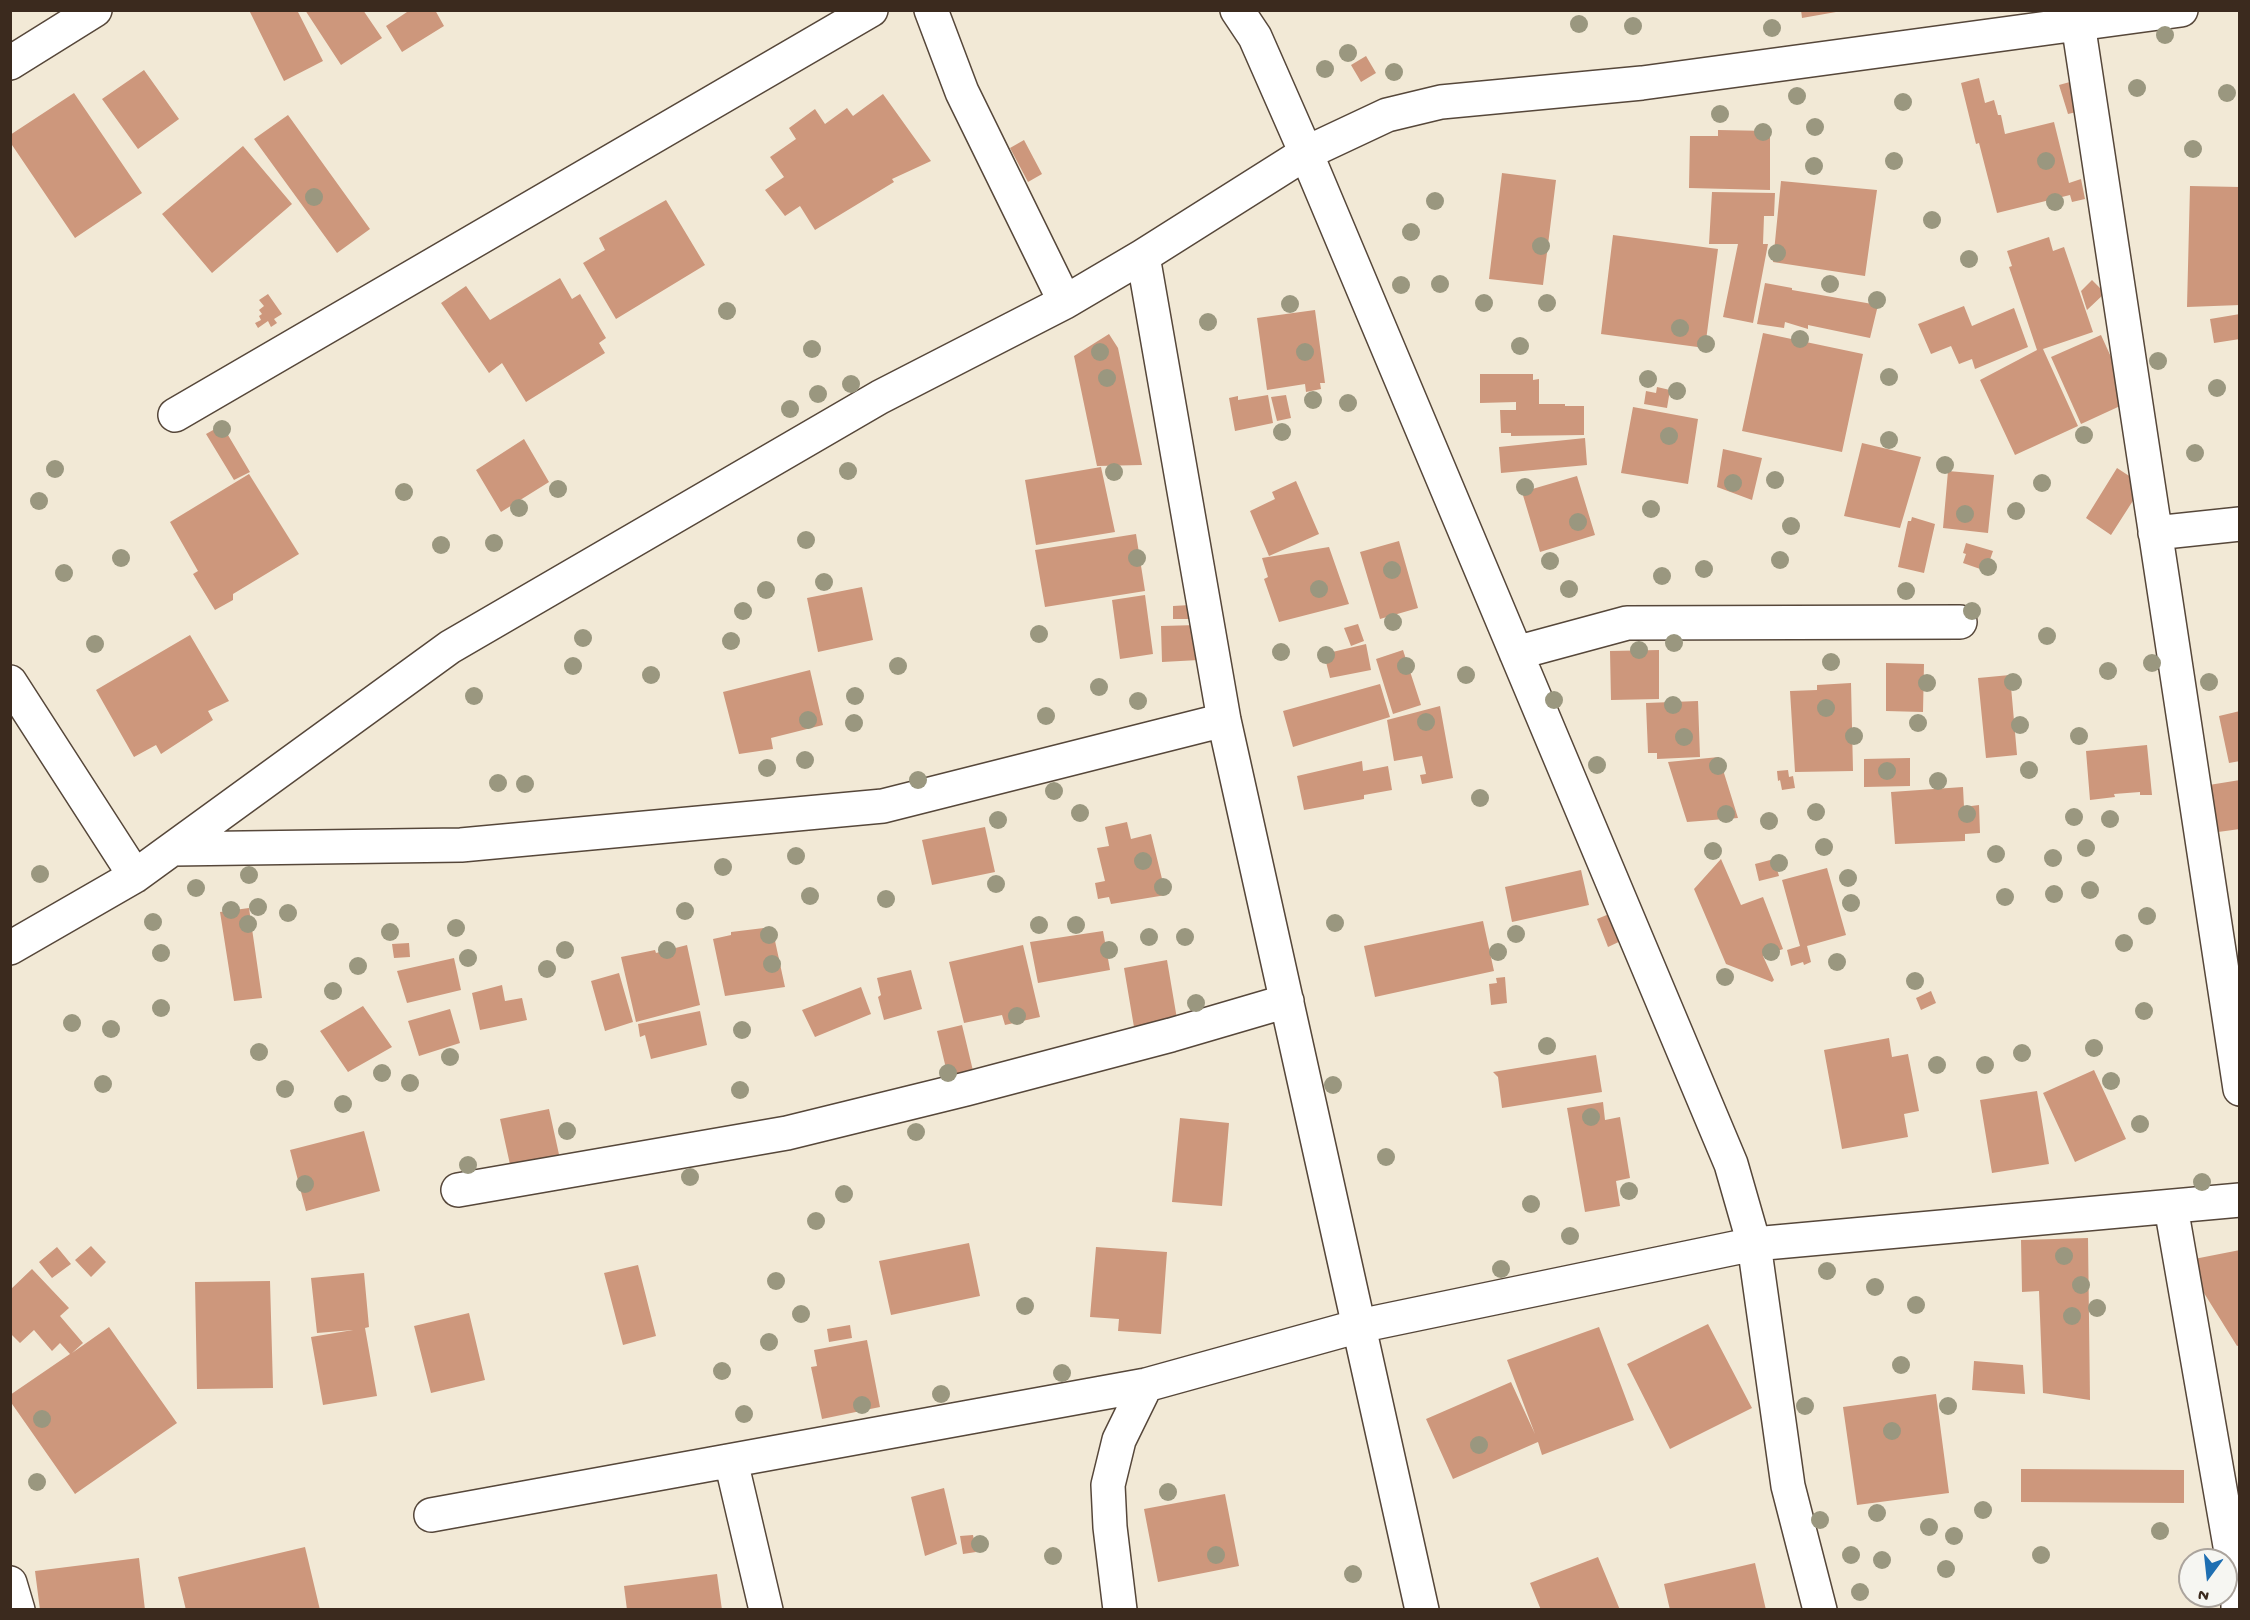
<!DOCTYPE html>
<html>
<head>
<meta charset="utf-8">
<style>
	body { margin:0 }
	#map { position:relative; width:2250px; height:1620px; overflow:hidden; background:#f2e9d6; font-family:"Gochi Hand",sans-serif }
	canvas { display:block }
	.frame { position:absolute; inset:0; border:12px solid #3b2a1e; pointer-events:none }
	.north { position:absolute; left:2178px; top:1548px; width:60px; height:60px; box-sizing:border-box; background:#f6f6f2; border:2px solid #aba49d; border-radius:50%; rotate:195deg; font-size:16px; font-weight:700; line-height:24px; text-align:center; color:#3b2a1e }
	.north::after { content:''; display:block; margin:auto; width:21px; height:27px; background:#1f6fb2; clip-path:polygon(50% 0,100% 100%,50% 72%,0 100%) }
</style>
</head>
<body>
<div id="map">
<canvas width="2250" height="1620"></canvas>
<div class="frame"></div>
<div class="north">N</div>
</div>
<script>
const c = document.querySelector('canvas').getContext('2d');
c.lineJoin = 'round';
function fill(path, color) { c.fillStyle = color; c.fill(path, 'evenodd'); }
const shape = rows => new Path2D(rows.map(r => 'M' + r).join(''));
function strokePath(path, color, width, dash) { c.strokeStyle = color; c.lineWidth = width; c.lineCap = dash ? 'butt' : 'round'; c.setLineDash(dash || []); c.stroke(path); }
fill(shape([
	[249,10,297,10,323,61,284,81],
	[305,10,363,10,382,38,341,65],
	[410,10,435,10,444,26,402,52,386,26],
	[1801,10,1836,10,1836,12,1802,18],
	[1366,56,1376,73,1361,82,1351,65],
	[144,70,179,119,138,149,102,99],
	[1979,78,1985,103,1994,100,1998,115,2001,115,2005,134,2054,122,2069,183,2081,179,2085,199,2072,202,2070,195,1997,213,1979,143,1976,144,1961,83],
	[2077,80,2085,110,2068,114,2059,85],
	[74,93,142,193,75,238,10,142,10,135],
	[883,94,931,161,892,179,894,182,815,230,800,206,785,216,765,190,784,177,770,157,796,139,789,128,815,109,825,124,847,108,853,116],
	[288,115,370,229,337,253,254,139],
	[1718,130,1770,131,1770,190,1689,188,1690,136,1718,136],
	[1024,140,1042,174,1028,182,1010,148],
	[243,146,292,204,212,273,162,214],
	[1502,173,1556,180,1543,285,1489,279],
	[1781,181,1877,190,1865,276,1773,262],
	[2190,186,2240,187,2240,305,2187,307],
	[1712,192,1775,193,1774,216,1764,216,1763,244,1768,244,1753,323,1723,317,1738,244,1709,244],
	[666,200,705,265,616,319,583,263,605,250,599,238],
	[1613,235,1718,249,1705,348,1601,334],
	[2049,237,2053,251,2064,247,2093,332,2043,349,2078,426,2015,455,1980,380,2037,350,2009,267,2012,266,2007,251],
	[560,278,572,299,580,294,606,338,599,343,605,353,526,402,502,363,489,373,441,303,466,286,490,320],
	[2092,280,2105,293,2087,310,2081,291],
	[1765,283,1792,288,1792,290,1878,305,1870,338,1808,325,1808,329,1785,322,1784,328,1757,324],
	[268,294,282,314,274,319,277,323,271,327,268,321,258,328,255,323,261,320,259,316,262,314,259,310,264,306,259,300],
	[1964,306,1972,326,2014,308,2028,347,1975,369,1972,359,1959,364,1951,346,1931,354,1918,324],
	[1315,310,1325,383,1320,383,1321,389,1306,392,1305,384,1267,390,1257,318],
	[2240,314,2240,339,2214,343,2210,319],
	[1763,333,1863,354,1842,452,1742,431],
	[1109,334,1118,348,1142,465,1097,466,1074,356],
	[2101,335,2131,401,2081,424,2051,357],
	[1480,374,1533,374,1533,380,1539,379,1539,404,1565,404,1565,406,1584,406,1584,435,1511,436,1511,433,1501,433,1500,410,1516,410,1516,402,1480,403],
	[1657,387,1670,390,1667,408,1644,404,1646,391,1656,393],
	[1268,395,1273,423,1235,431,1229,398,1238,396,1238,400],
	[1286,395,1291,418,1277,421,1271,397],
	[1633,407,1698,419,1688,484,1621,473],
	[222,425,250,472,234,480,206,434],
	[1585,438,1587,465,1501,473,1499,447],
	[524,439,549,482,501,512,476,470],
	[1862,443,1921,457,1900,528,1844,516],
	[1723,449,1762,458,1752,500,1717,487],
	[1101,467,1115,532,1036,545,1025,480],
	[2117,468,2143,485,2111,535,2086,518],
	[1948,471,1994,475,1988,533,1943,528],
	[249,474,299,554,233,594,233,600,215,610,193,574,198,571,170,522],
	[1577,476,1595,535,1540,552,1522,492],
	[1296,481,1319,534,1269,556,1250,511,1275,499,1272,492],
	[1912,517,1935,524,1924,573,1898,567,1908,521,1911,521],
	[1136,534,1145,591,1045,607,1035,550],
	[1399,541,1418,608,1380,619,1360,552],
	[1966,543,1993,551,1986,571,1963,563,1966,554,1963,553],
	[1329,547,1349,604,1279,622,1264,579,1268,577,1262,558],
	[862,587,873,640,818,652,807,598],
	[1145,595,1153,654,1120,659,1112,600],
	[1190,605,1190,619,1173,619,1173,606],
	[1358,624,1364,641,1351,646,1344,628],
	[1198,625,1199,660,1162,662,1161,626],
	[190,635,229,701,208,711,213,720,161,754,156,745,134,757,96,690],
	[1366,644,1371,670,1330,678,1324,654],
	[1403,650,1421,705,1393,714,1376,659],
	[1659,650,1659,699,1611,700,1610,651],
	[1886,663,1924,664,1923,712,1886,711],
	[810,670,823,725,771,738,773,749,739,754,723,692],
	[2010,675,2017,755,1986,758,1978,678],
	[1851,683,1853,771,1795,772,1790,691,1817,690,1817,685],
	[1380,684,1390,717,1293,747,1283,711],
	[1698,701,1700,757,1657,759,1657,753,1648,753,1646,703],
	[1440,706,1453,778,1422,784,1420,775,1426,774,1422,756,1394,761,1387,720],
	[2240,711,2240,761,2229,763,2219,716],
	[2147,745,2152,795,2140,795,2140,792,2114,794,2115,797,2090,800,2086,751],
	[1719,757,1738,818,1687,822,1668,762],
	[1910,758,1910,786,1864,787,1864,759],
	[1362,761,1363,771,1388,766,1392,790,1364,795,1364,799,1304,810,1297,776],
	[1788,770,1789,777,1793,776,1795,788,1782,790,1780,780,1778,781,1777,771],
	[2240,780,2240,829,2218,832,2209,785],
	[1963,787,1964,807,1979,805,1980,833,1965,834,1965,841,1895,844,1891,792],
	[1127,822,1131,839,1151,834,1166,895,1111,904,1109,897,1098,899,1095,883,1105,881,1097,848,1109,846,1105,827],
	[985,827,995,872,932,885,922,840],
	[1721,859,1741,905,1763,897,1783,949,1763,956,1774,980,1772,982,1726,964,1694,889],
	[1774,859,1779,876,1759,881,1755,864],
	[1827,868,1846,935,1807,946,1811,962,1804,965,1803,962,1791,966,1787,950,1800,946,1782,880],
	[1581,870,1589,905,1512,922,1505,887],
	[249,908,262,998,234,1001,220,912],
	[1614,912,1625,939,1608,947,1597,919],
	[1483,921,1494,971,1375,997,1364,946],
	[772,927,785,987,725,996,713,939,731,935,731,932],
	[1103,931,1110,970,1038,983,1030,942],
	[409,943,410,957,394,958,392,944],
	[687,945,700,1005,636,1022,621,957,655,950,656,953],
	[1023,945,1040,1017,1005,1025,1002,1015,964,1023,949,962],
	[454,958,461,990,407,1003,397,971],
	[1167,960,1177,1019,1134,1027,1124,968],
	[911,970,922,1009,884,1020,878,997,881,995,877,978],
	[619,973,633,1022,605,1031,591,981],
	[1505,977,1507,1003,1491,1005,1489,984,1497,983,1496,978],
	[502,985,505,1001,522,998,527,1020,480,1030,472,993],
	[861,987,871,1014,815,1037,802,1010],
	[1931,991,1936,1003,1921,1010,1916,998],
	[363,1006,392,1047,348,1072,320,1031],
	[450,1009,460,1043,419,1056,408,1021],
	[700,1011,707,1045,651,1059,645,1035,640,1037,638,1024],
	[962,1025,975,1079,950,1085,937,1031],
	[1889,1038,1892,1057,1908,1054,1919,1111,1904,1114,1908,1137,1842,1149,1824,1050],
	[1596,1055,1602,1092,1502,1108,1498,1077,1493,1072],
	[2094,1070,2126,1139,2075,1162,2043,1093],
	[2037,1091,2049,1164,1992,1173,1980,1100],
	[1603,1102,1605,1120,1620,1117,1630,1178,1616,1181,1620,1206,1585,1212,1567,1108],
	[549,1109,560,1159,511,1169,500,1119],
	[1180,1118,1229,1123,1222,1206,1172,1202],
	[364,1131,380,1191,306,1211,290,1150],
	[2088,1238,2090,1400,2043,1393,2039,1291,2022,1292,2021,1240],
	[969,1243,980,1296,891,1315,879,1261],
	[91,1246,106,1262,91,1277,75,1260],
	[57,1247,71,1264,52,1278,39,1262],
	[1096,1247,1167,1252,1161,1334,1118,1331,1119,1319,1090,1317],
	[2240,1250,2240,1345,2237,1346,2184,1261],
	[638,1265,656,1336,623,1345,604,1273],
	[32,1269,69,1308,60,1316,83,1343,72,1353,109,1327,177,1423,75,1494,10,1401,10,1395,70,1354,60,1343,52,1351,34,1330,20,1343,10,1333,10,1290],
	[364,1273,369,1327,365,1328,377,1396,323,1405,311,1337,353,1330,317,1333,311,1278],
	[270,1281,273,1388,197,1389,195,1282],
	[469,1313,485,1380,431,1393,414,1326],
	[1708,1324,1752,1408,1670,1449,1627,1364],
	[850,1325,852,1338,829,1342,827,1329],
	[1599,1327,1634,1420,1542,1455,1538,1442,1453,1479,1426,1419,1511,1382,1535,1434,1507,1360],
	[867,1340,880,1407,822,1419,811,1367,817,1366,814,1350],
	[1974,1361,2023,1365,2025,1394,1972,1390],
	[1936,1394,1949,1493,1857,1505,1843,1407],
	[2021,1469,2184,1470,2184,1503,2021,1502],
	[944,1488,957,1544,925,1556,911,1497],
	[1225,1494,1239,1566,1158,1582,1144,1509],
	[973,1535,976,1552,963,1554,960,1536],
	[305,1547,320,1610,186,1610,178,1577],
	[1598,1557,1620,1610,1541,1610,1530,1583],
	[139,1558,145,1610,40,1610,35,1571],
	[1755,1563,1766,1610,1670,1610,1664,1584],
	[717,1574,722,1610,627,1610,624,1586]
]), '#cd977c');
const minor = shape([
	[931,10,962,92,1065,302],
	[2076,10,2240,1089],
	[10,63,95,10],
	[1143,256,1224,720,1422,1610],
	[175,415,871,10],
	[2155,533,2240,524],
	[1516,653,1627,623,1960,622],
	[10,682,135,876],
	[173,849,461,845,883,806,1224,720],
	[10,948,135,876,450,647,880,397,1065,302,1143,256,1306,153,1387,115,1441,102,1642,83,2181,10],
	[458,1190,787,1133,966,1089,1171,1035,1287,1001],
	[2171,1207,2238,1592,2238,1610],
	[731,1461,766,1610],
	[431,1515,1146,1385,1359,1326,1754,1244,1731,1164,1306,153,1255,37,1237,10],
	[10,1583,18,1610],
	[1120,1610,1110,1527,1108,1485,1119,1440,1146,1385],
	[1820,1610,1788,1486,1754,1244,2240,1200]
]);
strokePath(minor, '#56473a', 36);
strokePath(minor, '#fff', 33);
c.fillStyle = '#9a977f';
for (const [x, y] of [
	[1579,24],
	[1633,26],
	[1772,28],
	[2165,35],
	[1348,53],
	[1325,69],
	[1394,72],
	[2137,88],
	[2227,93],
	[1797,96],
	[1903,102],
	[1720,114],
	[1815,127],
	[1763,132],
	[2193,149],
	[1894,161],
	[2046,161],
	[1814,166],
	[314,197],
	[1435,201],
	[2055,202],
	[1932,220],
	[1411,232],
	[1541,246],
	[1777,253],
	[1969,259],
	[1440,284],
	[1830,284],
	[1401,285],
	[1877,300],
	[1484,303],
	[1547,303],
	[1290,304],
	[727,311],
	[1208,322],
	[1680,328],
	[1800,339],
	[1706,344],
	[1520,346],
	[812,349],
	[1100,352],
	[1305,352],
	[2158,361],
	[1889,377],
	[1107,378],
	[1648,379],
	[851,384],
	[2217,388],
	[1677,391],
	[818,394],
	[1313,400],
	[1348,403],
	[790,409],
	[222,429],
	[1282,432],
	[2084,435],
	[1669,436],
	[1889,440],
	[2195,453],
	[1945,465],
	[55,469],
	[848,471],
	[1114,472],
	[1775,480],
	[1733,483],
	[2042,483],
	[1525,487],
	[558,489],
	[404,492],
	[39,501],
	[519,508],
	[1651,509],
	[2016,511],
	[1965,514],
	[1578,522],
	[1791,526],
	[806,540],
	[494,543],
	[441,545],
	[121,558],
	[1137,558],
	[1780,560],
	[1550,561],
	[1988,567],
	[1704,569],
	[1392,570],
	[64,573],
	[1662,576],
	[824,582],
	[1319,589],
	[1569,589],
	[766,590],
	[1906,591],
	[743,611],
	[1972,611],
	[1393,622],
	[1039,634],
	[2047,636],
	[583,638],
	[731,641],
	[1674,643],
	[95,644],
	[1639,650],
	[1281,652],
	[1326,655],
	[1831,662],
	[2152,663],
	[573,666],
	[898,666],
	[1406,666],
	[2108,671],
	[651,675],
	[1466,675],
	[2013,682],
	[2209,682],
	[1927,683],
	[1099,687],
	[474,696],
	[855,696],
	[1554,700],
	[1138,701],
	[1673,705],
	[1826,708],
	[1046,716],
	[808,720],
	[1426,722],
	[854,723],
	[1918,723],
	[2020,725],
	[1854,736],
	[2079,736],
	[1684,737],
	[805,760],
	[1597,765],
	[1718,766],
	[767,768],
	[2029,770],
	[1887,771],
	[918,780],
	[1938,781],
	[498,783],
	[525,784],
	[1054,791],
	[1480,798],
	[1816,812],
	[1080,813],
	[1726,814],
	[1967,814],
	[2074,817],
	[2110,819],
	[998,820],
	[1769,821],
	[1824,847],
	[2086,848],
	[1713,851],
	[1996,854],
	[796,856],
	[2053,858],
	[1143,861],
	[1779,863],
	[723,867],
	[40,874],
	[249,875],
	[1848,878],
	[996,884],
	[1163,887],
	[196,888],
	[2090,890],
	[2054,894],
	[810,896],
	[2005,897],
	[886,899],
	[1851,903],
	[258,907],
	[231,910],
	[685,911],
	[288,913],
	[2147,916],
	[153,922],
	[1335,923],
	[248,924],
	[1039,925],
	[1076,925],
	[456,928],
	[390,932],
	[1516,934],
	[769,935],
	[1149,937],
	[1185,937],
	[2124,943],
	[565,950],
	[667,950],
	[1109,950],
	[1498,952],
	[1771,952],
	[161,953],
	[468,958],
	[1837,962],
	[772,964],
	[358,966],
	[547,969],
	[1725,977],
	[1915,981],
	[333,991],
	[1196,1003],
	[161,1008],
	[2144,1011],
	[1017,1016],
	[72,1023],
	[111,1029],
	[742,1030],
	[1547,1046],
	[2094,1048],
	[259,1052],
	[2022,1053],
	[450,1057],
	[1937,1065],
	[1985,1065],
	[382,1073],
	[948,1073],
	[2111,1081],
	[410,1083],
	[103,1084],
	[1333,1085],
	[285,1089],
	[740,1090],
	[343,1104],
	[1591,1117],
	[2140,1124],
	[567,1131],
	[916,1132],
	[1386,1157],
	[468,1165],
	[690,1177],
	[2202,1182],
	[305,1184],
	[1629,1191],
	[844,1194],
	[1531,1204],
	[816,1221],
	[1570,1236],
	[2064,1256],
	[1501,1269],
	[1827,1271],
	[776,1281],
	[2081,1285],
	[1875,1287],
	[1916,1305],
	[1025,1306],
	[2097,1308],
	[801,1314],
	[2072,1316],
	[769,1342],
	[1901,1365],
	[722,1371],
	[1062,1373],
	[941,1394],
	[862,1405],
	[1805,1406],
	[1948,1406],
	[744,1414],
	[42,1419],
	[1892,1431],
	[1479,1445],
	[37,1482],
	[1168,1492],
	[1983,1510],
	[1877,1513],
	[1820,1520],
	[1929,1527],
	[2160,1531],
	[1954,1536],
	[980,1544],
	[1216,1555],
	[1851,1555],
	[2041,1555],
	[1053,1556],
	[1882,1560],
	[1946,1569],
	[1353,1574],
	[1860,1592]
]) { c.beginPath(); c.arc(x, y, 9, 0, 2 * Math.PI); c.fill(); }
</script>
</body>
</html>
